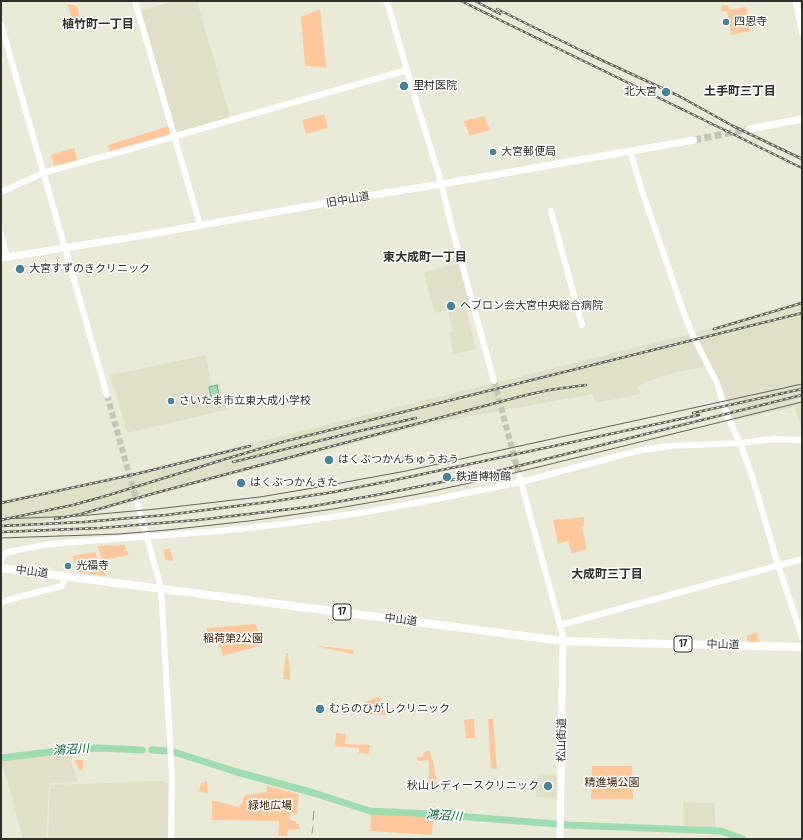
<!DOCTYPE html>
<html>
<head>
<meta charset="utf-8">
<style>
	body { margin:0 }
	#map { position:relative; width:803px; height:840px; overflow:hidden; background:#eaead9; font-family:"Fira Sans Condensed",sans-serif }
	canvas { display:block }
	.frame { position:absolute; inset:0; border:2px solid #31312b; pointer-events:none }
</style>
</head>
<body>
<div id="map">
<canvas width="803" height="840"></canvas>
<div class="frame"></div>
</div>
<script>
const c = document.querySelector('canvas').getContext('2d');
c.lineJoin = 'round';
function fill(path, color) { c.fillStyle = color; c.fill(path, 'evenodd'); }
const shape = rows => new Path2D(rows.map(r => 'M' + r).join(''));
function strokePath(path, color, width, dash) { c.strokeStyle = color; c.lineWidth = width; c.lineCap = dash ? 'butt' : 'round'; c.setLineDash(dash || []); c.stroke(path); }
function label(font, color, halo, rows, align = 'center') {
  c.font = font + ' "Fira Sans Condensed","Noto Sans JP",sans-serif'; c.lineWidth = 3; c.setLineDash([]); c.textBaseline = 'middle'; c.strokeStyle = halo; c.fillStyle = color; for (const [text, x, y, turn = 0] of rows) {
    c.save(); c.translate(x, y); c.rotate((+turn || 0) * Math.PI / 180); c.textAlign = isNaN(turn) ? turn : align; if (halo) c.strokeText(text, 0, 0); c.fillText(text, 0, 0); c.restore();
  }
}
fill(shape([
	[175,1,197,1,230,116,228,118,178,132,175,130,141,12,142,10],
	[460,262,471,303,466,310,476,349,454,354,449,332,452,331,448,310,435,313,424,273],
	[802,301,802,432,795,407,733,421,694,333],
	[690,334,706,367,676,372,657,378,638,386,640,394,595,403,593,394,428,424,141,499,126,504,1,529,1,500,125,475,168,464,256,442,270,439],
	[206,355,211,385,219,383,226,410,127,433,116,393,113,387,111,375],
	[68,751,78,782,49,783,46,839,23,839,9,787,1,761],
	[537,774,560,775,560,799,536,797],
	[160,781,168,783,168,839,48,839,50,785],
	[683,802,714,803,716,828,684,826]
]), '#e0e0c8');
fill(shape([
	[67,4,77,6,81,23,74,25],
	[728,5,730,10,746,7,751,31,731,35,727,11,722,12,721,6],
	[320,9,326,67,305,66,301,17],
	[324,114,328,128,306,134,302,120],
	[484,116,490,130,470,136,464,121],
	[169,126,171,135,110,153,108,145],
	[74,148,78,162,55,168,51,155],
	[584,517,584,526,582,527,587,549,572,553,568,541,558,544,553,520],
	[124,545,129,555,103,560,97,546],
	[170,548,173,561,166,560,163,550],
	[95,552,106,576,77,572,73,556],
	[255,624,262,637,259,646,223,656,218,640,208,640,207,628],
	[757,633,760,645,747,645,747,635],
	[319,646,354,650,353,654,319,647],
	[286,653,288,653,290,680,283,679],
	[380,696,386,715,369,714,365,702],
	[474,719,475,738,466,738,464,720],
	[488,719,493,719,497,769,491,768],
	[336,733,346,734,345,744,370,745,369,754,359,753,359,748,335,746],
	[430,751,431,759,433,760,437,785,420,783,420,781,429,781,429,760,418,761,417,757,421,757,423,755,424,752],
	[74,760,83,760,83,770,79,770],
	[592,766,632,766,633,799,591,799],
	[207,781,208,794,199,791,201,783],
	[267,786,299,794,297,814,290,813,290,820,296,821,296,824,299,824,299,829,287,830,287,836,278,836,279,821,212,820,212,800,238,807,243,802,244,796,266,792],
	[371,813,433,818,432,835,370,831]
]), '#fec89c');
const water = shape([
	[217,385,220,400,212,402,209,387,217,385]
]);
fill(water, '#9fddb0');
strokePath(water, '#7ea988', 1);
strokePath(shape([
	[313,820,314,811],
	[312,833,313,827]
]), '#7ea988', 1);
strokePath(shape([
	[152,750,168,751,177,753,237,772,314,793,370,811,431,814,568,825,721,831,743,839],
	[1,758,74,749,98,748,142,750]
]), '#9fddb0', 7);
strokePath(shape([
	[494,381,519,475],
	[107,395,137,502]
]), '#c5c5b6', 6, [6, 3]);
strokePath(shape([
	[694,140,749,129]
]), '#c5c5b6', 7, [7, 3.5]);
strokePath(shape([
	[135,1,200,225],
	[386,1,389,8,418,108,440,178,452,228,494,381],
	[796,1,802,33],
	[1,24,107,395],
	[630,151,643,194,686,319,695,340,717,383,728,417,740,443,752,476,778,565,802,637],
	[1,192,43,173,60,168,109,155,407,70],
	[551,211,582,325],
	[1,234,7,257],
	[519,475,560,625,563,636,563,641],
	[137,502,161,588,166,673,172,778,171,839],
	[1,561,3,555,8,552,44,545,62,543,220,531,284,524,366,512,432,500,521,482,637,451,669,446,740,443,773,439,802,440],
	[1,603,11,599,62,586,66,577],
	[560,625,802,559]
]), '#fff', 6);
strokePath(shape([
	[749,129,802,119],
	[1,258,133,237,367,196,442,184,694,140],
	[560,839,563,641]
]), '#fff', 7);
strokePath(shape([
	[1,568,563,641,629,643,802,647]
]), '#fff', 8);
strokePath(shape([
	[1,519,78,516,156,509,260,497,319,487,406,471,802,384],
	[1,538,119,534,167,530,249,521,333,509,419,494,502,476,802,402]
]), '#65655c', 1);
const rail = shape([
	[461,1,802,168],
	[475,1,500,14],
	[497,9,582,51,679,96,733,126,802,159],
	[714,329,802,303],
	[693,413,802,389],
	[233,462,359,431,416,418],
	[1,503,136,474,250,446],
	[55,519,81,514,155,493,522,396,549,390,586,385],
	[1,520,73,505,109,495,232,457,286,441,802,313],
	[1,526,84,522,166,515,276,501,334,492,395,480,699,415],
	[1,532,100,528,198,520,308,507,382,494,502,470,802,395]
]);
strokePath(rail, '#65655c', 2.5);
strokePath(rail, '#fff', 1, [3]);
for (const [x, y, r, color] of [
	[726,22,4,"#458498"],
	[404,86,5,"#458498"],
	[666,92,5,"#458498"],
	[493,152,4,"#458498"],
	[20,269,5,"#458498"],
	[451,306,5,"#458498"],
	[171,401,4,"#458498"],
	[329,460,5,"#458498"],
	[447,477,5,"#458498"],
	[241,483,5,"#458498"],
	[68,566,4,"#458498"],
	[320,709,5,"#458498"],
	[548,786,5,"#458498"]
]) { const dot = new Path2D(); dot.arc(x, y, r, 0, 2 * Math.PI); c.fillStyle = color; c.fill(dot); strokePath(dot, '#fff', 1.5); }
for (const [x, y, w] of [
	[342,612,18],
	[683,644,18]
]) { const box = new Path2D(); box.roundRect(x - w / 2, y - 8, w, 16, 3); c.fillStyle = '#fff'; c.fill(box); strokePath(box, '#31312b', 1); }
label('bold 10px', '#31312b', null, [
	["17",342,612],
	["17",683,644]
]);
label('11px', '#31312b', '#fff', [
	["四恩寺",734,22],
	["里村医院",413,86],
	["北大宮",657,92,"right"],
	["大宮郵便局",501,152],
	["大宮すずのきクリニック",29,269],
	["ヘブロン会大宮中央総合病院",460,306],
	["さいたま市立東大成小学校",179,401],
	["はくぶつかんちゅうおう",338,460],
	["鉄道博物館",456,477],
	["はくぶつかんきた",250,483],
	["光福寺",76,566],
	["むらのひがしクリニック",329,709],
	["秋山レディースクリニック",539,786,"right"]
], 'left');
label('11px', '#31312b', '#fff', [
	["旧中山道",348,200,-10],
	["中山道",32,572,7],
	["中山道",401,620,7],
	["中山道",723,645,1],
	["松山街道",562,740,-89]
]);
label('11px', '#452200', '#fff', [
	["稲荷第2公園",233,639],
	["精進場公園",612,783],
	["緑地広場",270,806]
]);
label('bold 12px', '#31312b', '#fff', [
	["植竹町一丁目",98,25],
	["土手町三丁目",740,92],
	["東大成町一丁目",425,258],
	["大成町三丁目",607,575]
]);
label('italic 12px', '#016934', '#fff', [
	["鴻沼川",71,750,-4],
	["鴻沼川",444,816,4]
]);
</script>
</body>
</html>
